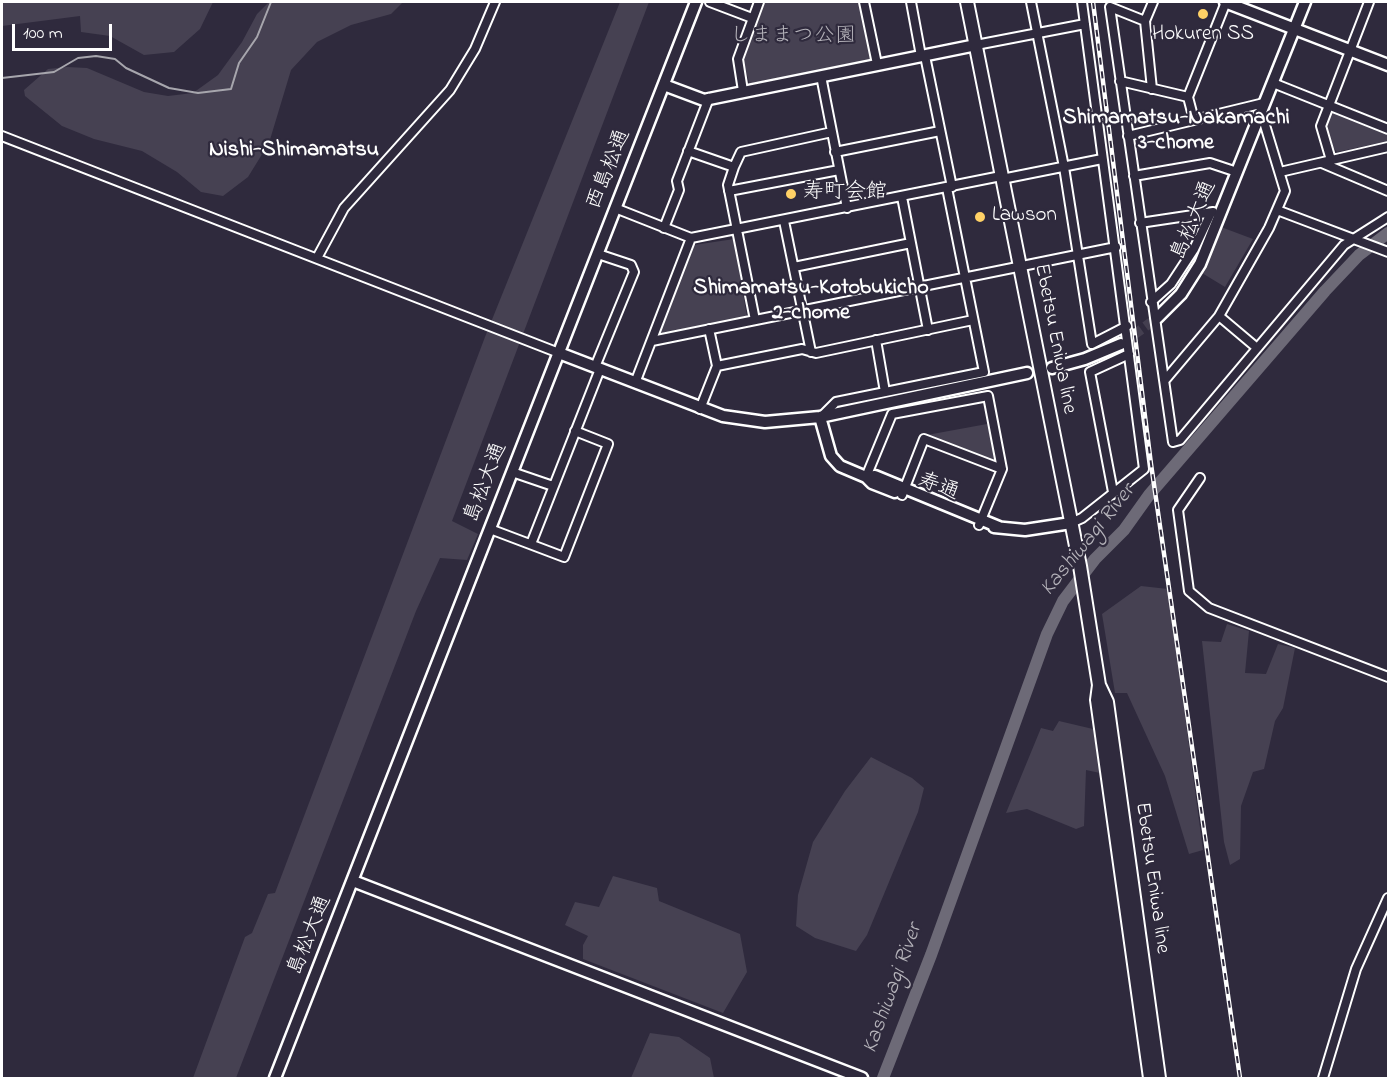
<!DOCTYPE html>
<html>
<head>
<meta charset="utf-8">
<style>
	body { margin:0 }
	#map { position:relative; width:1390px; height:1080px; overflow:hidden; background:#2f2a3d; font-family:"Indie Flower",sans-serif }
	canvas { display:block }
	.frame { position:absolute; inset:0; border:3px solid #fff; pointer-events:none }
	.scale { position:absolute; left:12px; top:24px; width:100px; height:27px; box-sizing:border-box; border:3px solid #fff; border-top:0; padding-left:8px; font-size:18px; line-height:21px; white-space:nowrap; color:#fff; -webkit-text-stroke:4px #2f2a3d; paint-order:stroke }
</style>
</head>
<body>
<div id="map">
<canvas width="1390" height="1080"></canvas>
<div class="frame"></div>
<div class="scale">100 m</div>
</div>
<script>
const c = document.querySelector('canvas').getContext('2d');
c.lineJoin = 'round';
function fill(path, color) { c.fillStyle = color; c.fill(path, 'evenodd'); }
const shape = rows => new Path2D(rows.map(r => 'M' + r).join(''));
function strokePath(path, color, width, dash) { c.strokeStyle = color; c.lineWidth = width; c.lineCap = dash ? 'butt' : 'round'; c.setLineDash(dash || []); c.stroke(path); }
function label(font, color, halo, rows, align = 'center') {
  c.font = font + ' "Indie Flower","Klee One",sans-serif'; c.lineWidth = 4.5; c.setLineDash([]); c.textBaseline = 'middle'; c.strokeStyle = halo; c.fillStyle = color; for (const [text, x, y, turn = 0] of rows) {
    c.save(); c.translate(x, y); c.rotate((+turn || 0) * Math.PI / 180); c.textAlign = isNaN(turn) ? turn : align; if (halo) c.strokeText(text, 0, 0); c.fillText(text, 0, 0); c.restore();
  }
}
fill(shape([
	[2,2,213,2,200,29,174,52,144,55,110,36,81,32,80,16,2,26],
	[269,2,403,2,391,14,351,25,317,42,291,70,269,143,248,177,223,196,201,192,177,172,142,151,94,139,62,126,25,96,24,90,48,69,67,67,87,68,144,92,168,96,193,93,218,75,242,42,257,14],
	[620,2,649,2,452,521,478,534,467,560,440,558,416,611,236,1078,193,1078,245,937,252,933,268,894,275,893,485,337],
	[765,2,858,2,862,6,873,58,872,61,750,86,743,59],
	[1333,110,1388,132,1388,141,1337,152,1330,144,1326,127],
	[1221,227,1253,239,1225,287,1202,273],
	[734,239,747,317,663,335,660,331,694,245],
	[987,424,996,459,992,462,927,435],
	[1141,586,1168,589,1203,850,1189,854,1165,776,1127,693,1115,693,1102,614],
	[1227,624,1249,631,1245,673,1266,674,1278,644,1295,648,1283,708,1275,721,1264,769,1253,772,1241,806,1240,859,1230,865,1224,842,1202,641,1221,642],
	[1059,721,1093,729,1100,773,1086,770,1084,826,1076,829,1027,809,1006,813,1041,728,1053,731],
	[871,757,912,778,924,788,918,812,867,935,856,951,815,938,796,926,798,895,813,842,845,791],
	[613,876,657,888,659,901,740,934,747,972,723,1013,583,959,583,945,588,936,565,925,575,902,599,907],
	[650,1033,679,1037,710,1058,714,1078,631,1078]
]), '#464152');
strokePath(shape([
	[2,78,54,72,78,58,96,56,115,59,126,68,169,88,198,93,231,89,239,63,257,37,271,2]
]), '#a7a6ad', 2);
strokePath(shape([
	[883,1078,931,955,1047,634,1063,601,1095,559,1124,530,1149,495,1325,291,1359,255,1388,233]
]), '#6d6a77', 12);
strokePath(shape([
	[1121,344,1157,318]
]), '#443f50', 10, [10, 5]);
const street = shape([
	[710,2,752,18],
	[864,2,877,64],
	[911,2,921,56],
	[1031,2,1064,167,1092,344,1127,326],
	[1145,21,1110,7,1173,442,1180,440,1344,245,1388,217],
	[976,45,1085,24],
	[925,56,952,187],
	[821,76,847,208],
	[1120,81,1188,97],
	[1273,83,1388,129],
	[1152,89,1145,21,1153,2],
	[743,91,738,59,759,2],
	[1194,120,1188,97,1226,2],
	[2,136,559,353],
	[1128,136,1264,103],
	[688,151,734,167],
	[835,152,940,131],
	[1331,160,1321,126,1369,2],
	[1322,163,1388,191],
	[1280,172,1388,147],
	[1134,176,1210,163,1237,172],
	[1002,179,1102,159],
	[729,191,839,170],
	[902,197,928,330],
	[615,208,691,238,1001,176],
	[1277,210,1388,252],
	[784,221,811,352],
	[1140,223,1213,212],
	[664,228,679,190,677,181,709,98],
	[317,258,344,208,450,90,475,49,495,2],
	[794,267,911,243],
	[1151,302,1171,284,1194,249,1211,213],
	[1219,316,1257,348],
	[755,320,728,185,734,167,741,152,832,132],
	[709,329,717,366],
	[876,340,885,392],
	[652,341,1116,247],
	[595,367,634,272,631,265,598,254],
	[1165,380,1219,316,1269,228,1285,191,1261,112],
	[635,383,691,238],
	[700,409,717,366,802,349,816,353,973,320],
	[822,416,836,402,984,372,947,188],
	[512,472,553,486],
	[866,477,892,414,988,396,1002,469,979,525],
	[1200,478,1178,510,1189,591,1209,608,1388,677],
	[1113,492,1090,372,1129,354],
	[902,495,924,439,1002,469],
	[1071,523,1082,518,1144,469,1082,2],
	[490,529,564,557,608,444,575,431],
	[531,544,600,369],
	[1323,1078,1356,969,1388,898]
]);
const secondary = shape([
	[1225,2,1388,65],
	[664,85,704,100,976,45],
	[1157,318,1181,294,1200,264,1305,2],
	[559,353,723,416,765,422,820,417,1027,373],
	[1052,368,1085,359,1121,344],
	[820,417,831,456,840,466,866,477,875,476,999,527],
	[866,477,872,483,895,492],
	[994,527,1025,530,1071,523],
	[353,881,862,1078],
	[275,1078,696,2]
]);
const primary = shape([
	[967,2,1080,566,1099,685,1107,702,1159,1078],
	[1099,685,1097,700,1150,1078]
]);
strokePath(street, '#fff', 12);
strokePath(secondary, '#fff', 15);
strokePath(primary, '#fff', 16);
strokePath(street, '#2f2a3d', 8);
strokePath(secondary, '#2f2a3d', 10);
strokePath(primary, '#2f2a3d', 12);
const rail = shape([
	[1093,2,1151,464,1240,1078]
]);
strokePath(rail, '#fff', 4.5);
strokePath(rail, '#2f2a3d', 2, [7]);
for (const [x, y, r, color] of [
	[1203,14,6,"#ffd166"],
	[791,194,6,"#ffd166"],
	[980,217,6,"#ffd166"]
]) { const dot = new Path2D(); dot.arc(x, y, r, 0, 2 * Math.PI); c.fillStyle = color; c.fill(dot); strokePath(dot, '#2f2a3d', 2); }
label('21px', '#fff', '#2f2a3d', [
	["Hokuren SS",1203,36,"center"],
	["寿町会館",803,194],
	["Lawson",992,217]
], 'left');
label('21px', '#b5b3ba', '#2f2a3d', [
	["しままつ公園",793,38]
]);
label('21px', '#fff', '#2f2a3d', [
	["西島松通",610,170,-68],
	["島松大通",1195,221,-67],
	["Ebetsu Eniwa line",1054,339,79],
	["島松大通",487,483,-69],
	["寿通",938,488,21],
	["Ebetsu Eniwa line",1151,878,82],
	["島松大通",311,936,-68]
]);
label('bold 22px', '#fff', '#2f2a3d', [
	["Shimamatsu-Nakamachi",1176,119],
	["3-chome",1176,144],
	["Nishi-Shimamatsu",294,151],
	["Shimamatsu-Kotobukicho",811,289],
	["2-chome",811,314]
]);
label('italic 22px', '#b6b4bb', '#2f2a3d', [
	["Kashiwagi River",1089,541,-51],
	["Kashiwagi River",894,989,-70]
]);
</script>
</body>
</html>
